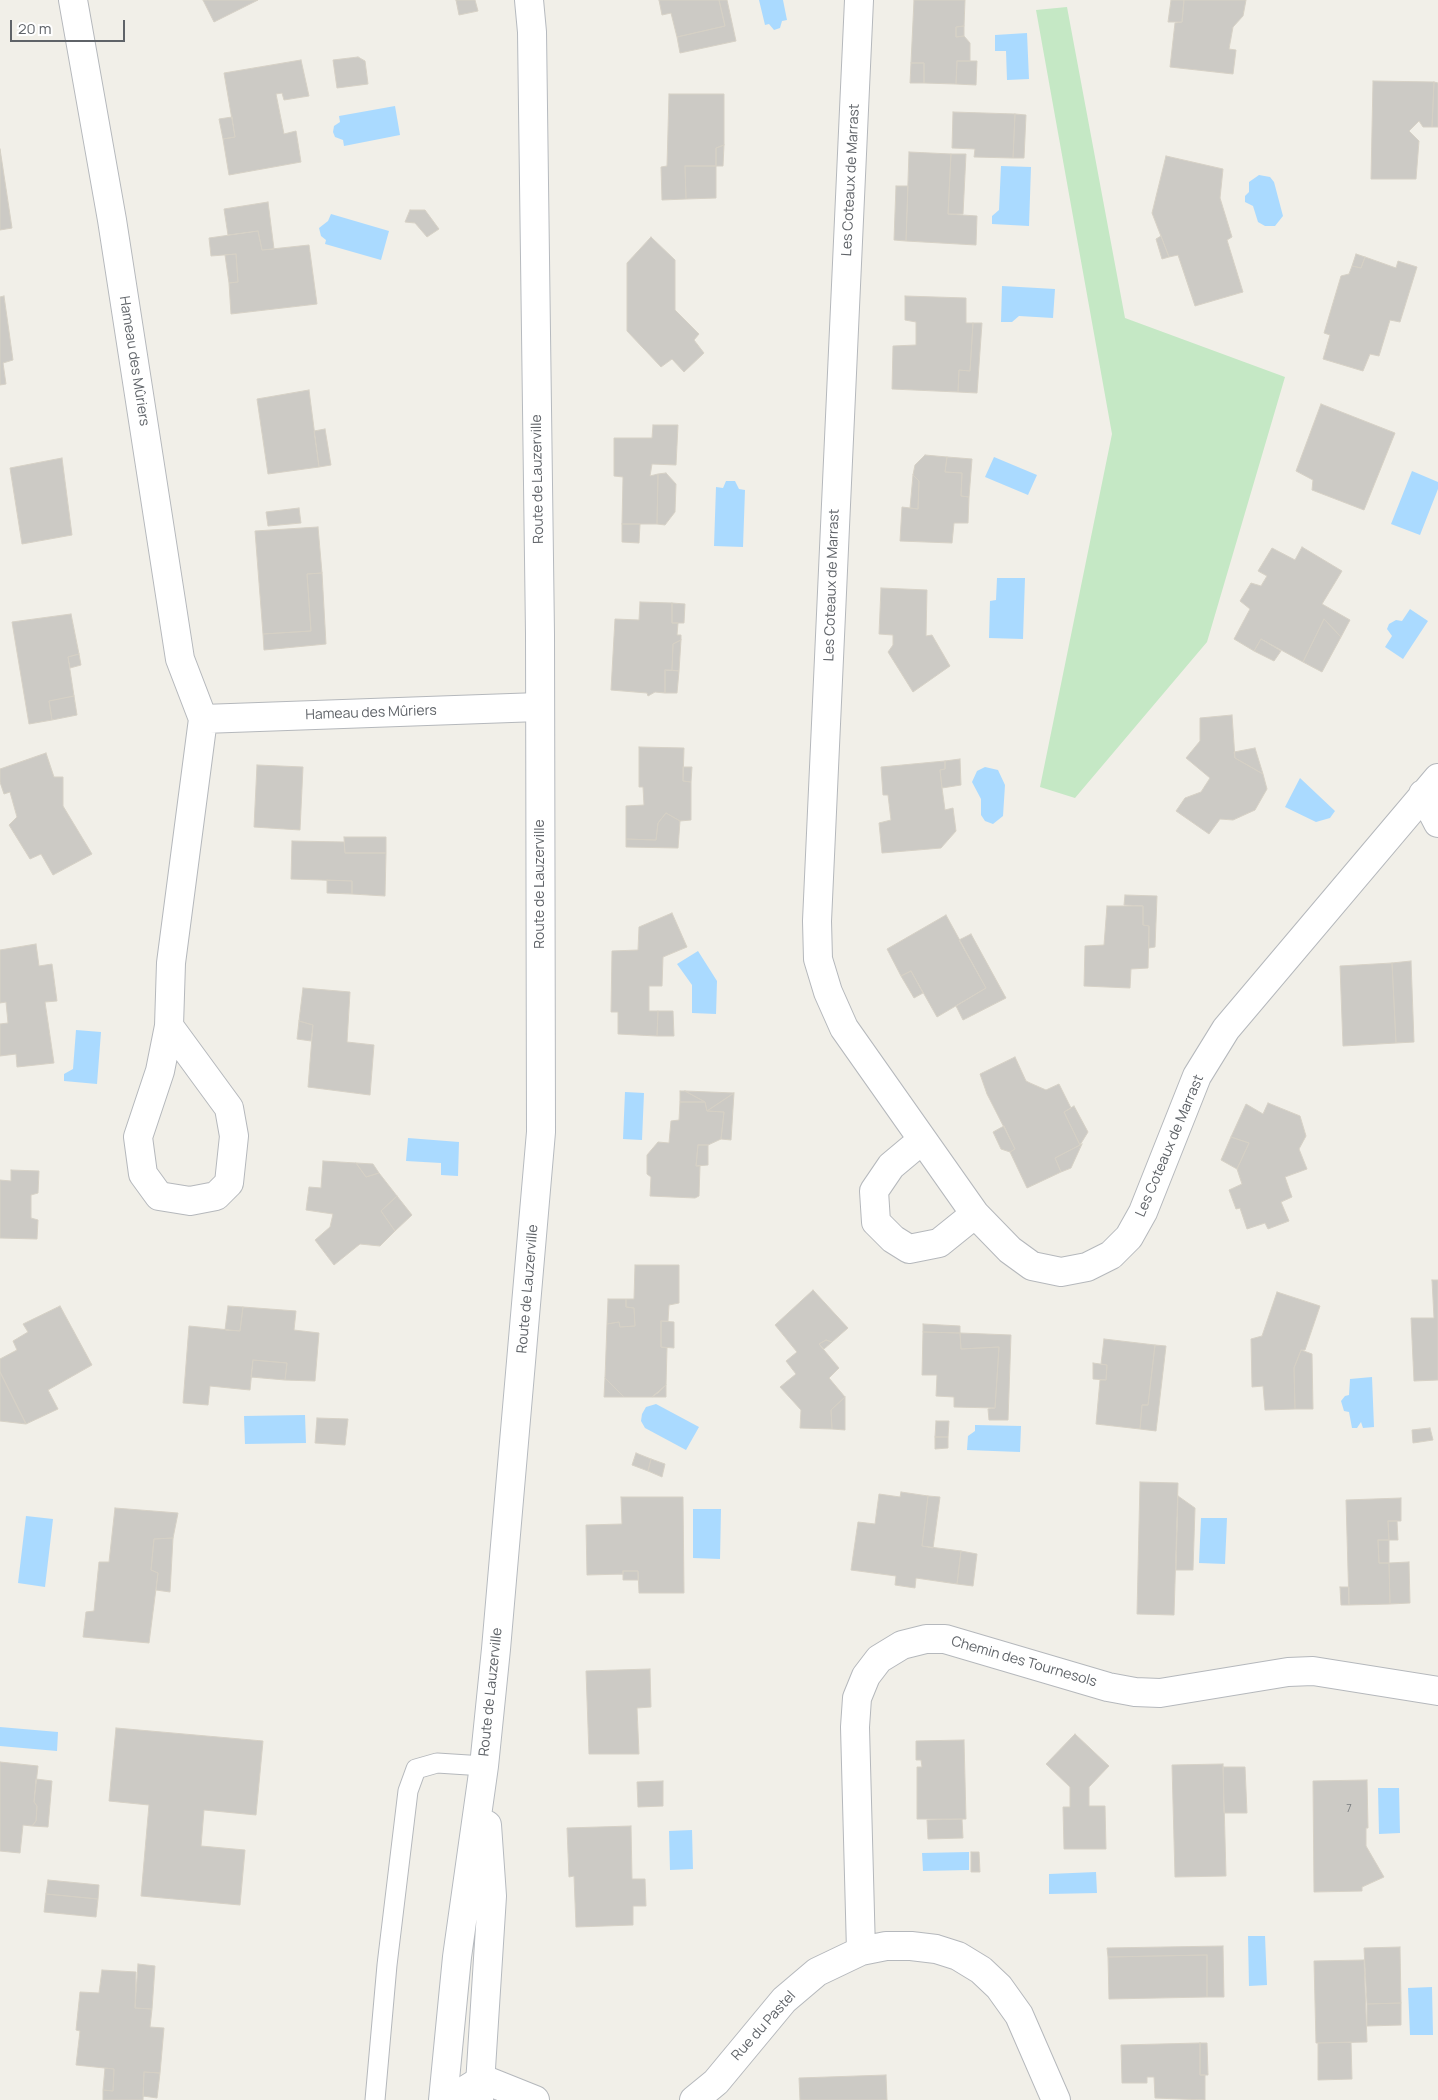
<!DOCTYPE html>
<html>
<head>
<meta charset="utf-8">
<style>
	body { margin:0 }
	#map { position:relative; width:1438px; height:2100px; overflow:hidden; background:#f1efe8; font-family:Manrope,sans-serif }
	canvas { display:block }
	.scale { position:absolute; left:10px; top:20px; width:115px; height:22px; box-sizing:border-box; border:2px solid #5f6368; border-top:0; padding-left:6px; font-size:15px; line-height:18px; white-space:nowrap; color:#5f6368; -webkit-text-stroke:4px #fff; paint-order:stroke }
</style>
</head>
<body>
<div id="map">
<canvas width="1438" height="2100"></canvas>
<div class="scale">20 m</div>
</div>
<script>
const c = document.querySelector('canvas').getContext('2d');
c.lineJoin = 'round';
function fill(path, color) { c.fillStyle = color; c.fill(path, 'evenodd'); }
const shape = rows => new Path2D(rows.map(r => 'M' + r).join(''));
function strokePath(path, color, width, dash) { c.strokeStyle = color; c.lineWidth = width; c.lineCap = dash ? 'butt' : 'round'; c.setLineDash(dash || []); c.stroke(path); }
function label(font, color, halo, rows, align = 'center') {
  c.font = font + ' Manrope,sans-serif'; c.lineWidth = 4.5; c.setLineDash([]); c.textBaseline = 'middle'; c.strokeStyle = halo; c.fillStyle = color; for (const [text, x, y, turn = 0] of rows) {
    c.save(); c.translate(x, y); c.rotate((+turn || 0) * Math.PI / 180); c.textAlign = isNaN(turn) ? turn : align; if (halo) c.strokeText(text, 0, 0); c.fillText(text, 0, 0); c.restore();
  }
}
fill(shape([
	[1067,7,1125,318,1285,377,1207,642,1075,798,1040,787,1112,434,1036,10]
]), '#c5e8c5');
fill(shape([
	[759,0,783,0,787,20,782,21,780,28,774,30,769,24,765,25],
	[1027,33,1029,79,1007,80,1006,51,995,51,995,35],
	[395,106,400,135,344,146,343,140,335,137,333,132,334,126,340,122,339,116],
	[1001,166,1031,167,1029,226,992,224,992,216,999,210],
	[1259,175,1270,177,1274,182,1283,216,1275,226,1265,226,1258,222,1253,206,1245,202,1245,196,1249,192,1249,182],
	[331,214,389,231,381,260,325,244,326,240,321,236,319,228,328,221],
	[1002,286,1055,289,1053,318,1019,316,1012,322,1001,322],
	[994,457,1037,475,1028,495,985,477],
	[1412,471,1438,482,1438,489,1420,535,1391,524],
	[726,481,735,481,739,489,745,490,743,547,714,546,716,487,723,488],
	[997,578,1025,578,1023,639,989,638,990,601,996,600],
	[1410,609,1428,621,1403,659,1385,647,1392,636,1387,629,1389,624,1396,620,1402,621],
	[985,767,998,770,1005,785,1003,816,993,824,985,821,981,815,981,799,972,782,977,771],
	[1300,778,1335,811,1330,818,1316,822,1285,807],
	[698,951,717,981,716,1014,692,1013,692,985,677,964],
	[76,1030,101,1032,97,1084,64,1081,64,1074,73,1069],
	[625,1092,644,1093,642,1140,623,1139],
	[408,1138,459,1142,458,1176,441,1175,441,1163,406,1161],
	[1372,1377,1374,1427,1363,1428,1361,1422,1357,1428,1352,1428,1349,1412,1344,1411,1341,1401,1345,1396,1349,1395,1350,1379],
	[656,1404,699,1427,686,1450,645,1428,641,1421,642,1414,646,1407],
	[305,1415,306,1443,245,1444,244,1416],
	[975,1425,1021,1426,1020,1452,967,1450,968,1436,975,1431],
	[693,1509,721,1509,720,1559,693,1558],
	[26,1516,53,1519,45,1587,18,1583],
	[1201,1518,1227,1518,1225,1564,1199,1563],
	[0,1727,58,1732,57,1751,0,1746],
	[1378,1788,1399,1788,1400,1833,1379,1834],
	[692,1830,693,1869,670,1870,669,1831],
	[969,1852,969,1870,923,1871,922,1853],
	[1096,1872,1097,1893,1049,1894,1049,1874],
	[1248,1936,1265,1936,1267,1985,1249,1986],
	[1432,1987,1433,2035,1410,2035,1408,1988]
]), '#aadaff');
const building = shape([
	[203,0,258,0,214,22,203,0],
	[456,0,475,0,478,11,459,15,456,0],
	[659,0,719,0,725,26,677,37,671,13,662,15,659,0],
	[719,0,727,0,736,41,680,53,677,37,725,26,719,0],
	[914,0,965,0,964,26,956,27,956,37,964,36,970,43,970,61,957,61,956,84,924,83,924,63,911,63,914,0],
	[1171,0,1184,0,1182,22,1168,22,1171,0],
	[1184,0,1246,0,1243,16,1233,27,1229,49,1236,50,1233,74,1170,67,1175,23,1182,22,1184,0],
	[964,26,964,36,956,37,956,27,964,26],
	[358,57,365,61,368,84,337,88,333,60,358,57],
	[301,60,309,96,284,100,282,93,276,94,284,134,296,131,301,162,229,175,223,139,235,137,224,73,301,60],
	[957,61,977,61,976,85,956,84,957,61],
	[911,63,924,63,924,83,910,83,911,63],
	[1373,81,1434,82,1432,127,1423,127,1419,121,1409,131,1419,141,1416,179,1371,179,1373,81],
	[1434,82,1438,83,1438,127,1432,127,1434,82],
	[669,94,724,94,724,145,716,148,716,166,685,166,686,199,662,200,661,167,667,166,669,94],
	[953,112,1015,114,1013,158,974,157,975,149,952,148,953,112],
	[1015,114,1026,115,1024,158,1013,158,1015,114],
	[232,117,235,137,223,139,219,119,232,117],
	[724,145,723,166,716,166,716,148,724,145],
	[0,149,12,228,0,230,0,149],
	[909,152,951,154,948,214,977,216,976,245,906,241,909,152],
	[951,154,966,154,963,214,948,214,951,154],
	[1166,156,1223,169,1220,198,1232,237,1227,240,1243,292,1195,306,1178,255,1169,257,1152,213,1166,156],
	[685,166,716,166,716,198,686,199,685,166],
	[896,186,908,186,906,241,894,240,896,186],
	[268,202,274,249,262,250,258,231,228,235,224,209,268,202],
	[410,210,425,210,439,229,427,237,415,223,405,222,410,210],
	[258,231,262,250,309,245,317,304,231,314,229,283,238,282,236,254,211,256,209,238,258,231],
	[1161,236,1169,257,1162,259,1156,239,1161,236],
	[651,237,675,260,675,310,699,334,694,340,704,353,684,372,672,359,661,367,627,331,627,263,651,237],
	[236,254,238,282,229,283,225,255,236,254],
	[1356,254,1365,257,1361,268,1352,266,1356,254],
	[1365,257,1396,268,1398,261,1417,267,1400,322,1390,320,1379,356,1370,354,1363,371,1323,359,1330,335,1324,333,1341,276,1349,274,1352,266,1361,268,1365,257],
	[4,296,13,360,3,363,6,384,0,385,0,297,4,296],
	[905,296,966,298,966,323,973,323,970,371,959,370,958,392,892,389,893,346,916,345,916,322,905,320,905,296],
	[973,323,982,323,977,393,958,392,959,370,970,371,973,323],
	[309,390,319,467,268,474,257,399,309,390],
	[1321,404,1395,433,1364,510,1312,490,1313,480,1296,471,1321,404],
	[653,425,678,425,676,465,652,464,650,476,658,474,657,524,622,524,623,477,614,476,614,438,652,438,653,425],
	[325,429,331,465,319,467,314,431,325,429],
	[925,455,947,457,945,472,962,473,961,496,969,497,968,523,954,523,952,543,900,541,902,507,918,509,919,481,913,475,915,465,925,455],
	[947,457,972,459,969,497,961,496,962,473,945,472,947,457],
	[62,458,72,535,22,544,10,468,62,458],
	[666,473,676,484,675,512,665,525,657,524,658,474,666,473],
	[913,475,919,481,918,509,910,508,913,475],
	[299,508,301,523,268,526,266,512,299,508],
	[622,524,640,524,639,543,622,542,622,524],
	[318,527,322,573,307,574,311,631,263,634,255,531,318,527],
	[1302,547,1342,571,1322,604,1350,620,1341,637,1324,619,1303,662,1261,639,1254,651,1234,639,1250,609,1240,601,1251,583,1261,586,1267,576,1258,571,1272,548,1295,560,1302,547],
	[322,573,326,644,264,650,263,634,311,631,307,574,322,573],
	[881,588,927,590,926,636,932,635,950,666,913,692,888,652,893,645,893,635,879,634,881,588],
	[640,602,672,603,672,623,678,623,677,635,681,635,681,640,673,644,672,670,665,670,665,693,655,692,648,696,647,693,611,690,615,619,639,620,640,602],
	[672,603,685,604,684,623,672,623,672,603],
	[71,614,79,654,68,657,74,696,49,701,52,720,29,724,12,622,71,614],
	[1324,619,1341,637,1322,672,1303,662,1324,619],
	[1261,639,1281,651,1274,661,1254,651,1261,639],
	[681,640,679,671,672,670,673,644,681,640],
	[79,654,81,665,70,668,68,657,79,654],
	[665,670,679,671,677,693,665,693,665,670],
	[74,696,77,715,52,720,49,701,74,696],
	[1232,715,1235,758,1263,774,1267,789,1255,810,1233,820,1220,819,1209,834,1176,811,1185,798,1201,792,1210,778,1186,758,1200,741,1200,718,1232,715],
	[639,747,684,748,683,781,691,782,691,820,680,821,666,813,658,823,656,840,626,839,626,806,644,805,643,787,639,787,639,747],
	[1255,748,1263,774,1235,758,1234,752,1255,748],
	[46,753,54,777,63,777,63,806,92,854,53,875,41,854,30,859,9,825,17,817,10,792,4,794,0,782,0,769,46,753],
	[960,759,961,785,942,788,940,770,945,769,945,761,960,759],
	[945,761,945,769,940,770,942,788,945,810,953,808,956,831,941,848,882,853,879,823,891,820,888,795,883,795,881,767,945,761],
	[257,765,303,767,300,830,254,827,257,765],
	[683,767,692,767,691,782,683,781,683,767],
	[666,813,680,821,678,848,626,847,626,839,656,840,658,823,666,813],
	[344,837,386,837,386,853,345,853,344,837],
	[292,841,344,842,345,853,386,853,385,896,352,894,352,881,291,879,292,841],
	[327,880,352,881,352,894,327,893,327,880],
	[1125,895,1157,896,1155,947,1149,948,1149,926,1143,925,1143,906,1124,905,1125,895],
	[1107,906,1143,906,1143,925,1149,926,1148,968,1131,969,1130,988,1084,986,1085,946,1104,945,1107,906],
	[672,913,687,947,663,957,662,986,649,986,649,1011,658,1011,657,1036,618,1034,618,1012,611,1012,612,951,638,950,639,927,672,913],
	[946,915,986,988,937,1017,911,971,901,976,887,949,946,915],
	[971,934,1006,998,963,1020,956,1006,986,988,959,940,971,934],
	[36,944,39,966,52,964,57,1001,45,1002,54,1063,17,1067,16,1054,0,1056,0,1024,8,1023,6,1002,0,1003,0,950,36,944],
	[1411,961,1414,1042,1396,1043,1392,963,1411,961],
	[1392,963,1396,1043,1343,1046,1340,966,1392,963],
	[911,971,923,993,914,998,901,976,911,971],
	[303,988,350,992,347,1042,374,1045,370,1095,308,1087,313,1025,299,1021,303,988],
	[658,1011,673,1011,674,1036,657,1036,658,1011],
	[299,1021,313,1025,311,1041,297,1039,299,1021],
	[1015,1057,1026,1081,1030,1083,1046,1090,1059,1084,1071,1108,1064,1112,1080,1145,1055,1158,1061,1172,1027,1188,1010,1152,1015,1149,987,1094,980,1074,1015,1057],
	[680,1091,685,1091,705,1102,680,1102,680,1091],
	[685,1091,734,1093,707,1111,705,1102,685,1091],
	[734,1093,731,1140,721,1139,724,1112,707,1111,734,1093],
	[680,1102,705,1102,707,1111,724,1112,721,1139,708,1145,698,1145,696,1166,700,1166,699,1196,695,1198,650,1196,651,1177,647,1174,647,1155,658,1142,669,1143,671,1121,679,1120,680,1102],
	[1268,1103,1300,1116,1306,1136,1299,1149,1307,1169,1285,1177,1292,1197,1281,1202,1289,1221,1268,1229,1265,1223,1247,1229,1240,1208,1236,1209,1229,1190,1242,1184,1237,1169,1249,1143,1231,1137,1246,1104,1263,1114,1268,1103],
	[1074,1106,1088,1132,1080,1145,1064,1112,1074,1106],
	[1004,1126,1015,1149,1010,1152,1001,1149,993,1132,1004,1126],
	[1231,1137,1249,1143,1237,1169,1221,1160,1231,1137],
	[1082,1144,1071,1168,1061,1172,1055,1158,1082,1144],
	[698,1145,708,1145,708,1165,696,1166,698,1145],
	[323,1161,356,1163,366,1177,379,1173,397,1196,381,1211,395,1231,380,1246,360,1244,334,1265,315,1240,330,1227,333,1214,306,1210,309,1187,321,1188,323,1161],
	[356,1163,373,1164,379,1173,366,1177,356,1163],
	[11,1170,39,1171,38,1193,31,1195,31,1218,38,1220,37,1239,0,1238,0,1180,11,1181,11,1170],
	[397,1196,412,1215,395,1231,381,1211,397,1196],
	[635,1265,679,1265,679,1303,669,1305,668,1321,661,1321,661,1347,667,1348,666,1385,652,1397,624,1397,605,1378,607,1324,619,1322,620,1327,635,1326,634,1308,626,1307,626,1299,634,1299,635,1265],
	[1432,1280,1438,1280,1438,1380,1414,1381,1411,1318,1434,1318,1432,1280],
	[813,1290,848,1328,832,1342,826,1340,819,1344,839,1368,829,1378,845,1397,831,1410,832,1429,800,1428,801,1410,780,1387,796,1374,786,1361,797,1352,775,1325,813,1290],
	[1277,1292,1320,1306,1305,1350,1301,1350,1294,1368,1295,1409,1265,1410,1263,1386,1252,1387,1251,1339,1262,1336,1277,1292],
	[608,1299,626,1299,626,1307,634,1308,635,1326,620,1327,619,1322,607,1324,608,1299],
	[60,1306,92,1365,48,1390,58,1409,26,1424,0,1372,0,1359,17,1350,13,1341,28,1332,23,1324,60,1306],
	[228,1306,243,1307,240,1331,225,1330,228,1306],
	[243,1307,296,1311,294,1330,319,1333,315,1381,285,1380,287,1363,253,1360,250,1390,210,1386,208,1405,183,1403,189,1326,240,1331,243,1307],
	[661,1321,674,1322,674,1348,661,1347,661,1321],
	[923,1324,960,1326,960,1333,923,1332,923,1324],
	[923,1332,960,1333,961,1349,999,1347,995,1408,954,1407,954,1397,936,1396,937,1375,922,1375,923,1332],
	[960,1333,1011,1335,1008,1420,989,1420,988,1409,995,1408,999,1347,961,1349,960,1333],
	[1104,1339,1155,1345,1148,1405,1142,1405,1140,1429,1096,1424,1100,1380,1106,1380,1107,1365,1101,1364,1104,1339],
	[826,1340,832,1342,824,1349,819,1344,826,1340],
	[1155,1345,1166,1346,1156,1431,1140,1429,1142,1405,1148,1405,1155,1345],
	[1301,1350,1312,1354,1313,1409,1295,1409,1294,1368,1301,1350],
	[253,1360,287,1363,285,1380,251,1377,253,1360],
	[1093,1363,1107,1365,1106,1380,1093,1379,1093,1363],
	[0,1372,26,1424,0,1421,0,1372],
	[605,1378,624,1397,604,1397,605,1378],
	[666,1385,666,1397,652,1397,659,1392,666,1385],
	[845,1397,845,1430,832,1429,831,1410,845,1397],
	[317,1418,348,1419,345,1445,315,1443,317,1418],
	[936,1421,949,1421,948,1437,935,1437,936,1421],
	[1430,1428,1433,1440,1413,1443,1412,1430,1430,1428],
	[935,1437,948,1437,948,1448,935,1449,935,1437],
	[636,1453,651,1459,648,1471,632,1465,636,1453],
	[651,1459,665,1464,662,1477,648,1471,651,1459],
	[1140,1482,1178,1483,1174,1615,1137,1614,1140,1482],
	[901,1492,928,1496,922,1546,961,1551,957,1584,916,1578,915,1588,895,1585,896,1576,851,1570,858,1522,875,1524,879,1494,900,1497,901,1492],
	[928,1496,940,1497,933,1548,922,1546,928,1496],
	[1178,1496,1195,1508,1193,1570,1176,1570,1178,1496],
	[621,1497,683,1497,684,1593,639,1593,638,1571,623,1571,623,1574,587,1575,586,1525,622,1524,621,1497],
	[1401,1498,1401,1521,1388,1521,1389,1540,1378,1540,1379,1563,1389,1563,1390,1604,1349,1605,1346,1500,1401,1498],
	[115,1508,178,1513,173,1538,154,1539,151,1570,158,1573,149,1643,83,1637,86,1612,94,1611,99,1562,109,1562,115,1508],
	[1388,1521,1397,1521,1398,1540,1389,1540,1388,1521],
	[173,1538,170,1592,156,1590,158,1573,151,1570,154,1539,173,1538],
	[1378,1540,1389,1540,1389,1563,1379,1563,1378,1540],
	[961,1551,977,1554,973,1586,957,1584,961,1551],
	[1409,1562,1410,1603,1390,1604,1389,1563,1409,1562],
	[623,1571,638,1571,638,1580,623,1580,623,1571],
	[1340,1587,1349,1587,1349,1605,1341,1605,1340,1587],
	[650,1669,651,1707,637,1708,639,1754,589,1754,586,1671,650,1669],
	[116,1728,263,1741,256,1815,204,1810,201,1846,245,1850,240,1905,141,1896,149,1805,109,1801,116,1728],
	[1075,1734,1109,1766,1089,1787,1089,1806,1105,1806,1106,1849,1064,1849,1063,1807,1070,1807,1070,1787,1046,1764,1075,1734],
	[964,1740,966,1819,917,1819,917,1767,922,1767,921,1760,916,1760,916,1741,964,1740],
	[0,1762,38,1766,34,1802,37,1806,36,1821,32,1826,23,1825,20,1853,0,1851,0,1762],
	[1223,1764,1226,1876,1175,1877,1172,1765,1223,1764],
	[1223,1767,1245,1767,1247,1813,1224,1813,1223,1767],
	[36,1779,52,1781,48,1827,32,1826,36,1821,37,1806,34,1802,36,1779],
	[1367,1780,1368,1828,1366,1828,1366,1846,1384,1877,1362,1887,1362,1891,1314,1892,1313,1781,1367,1780],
	[663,1781,663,1806,638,1807,637,1782,663,1781],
	[962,1819,963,1838,928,1839,927,1820,962,1819],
	[631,1826,632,1879,645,1879,646,1906,633,1906,633,1925,576,1927,574,1876,569,1877,567,1828,631,1826],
	[971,1852,979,1852,980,1872,971,1872,971,1852],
	[48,1880,99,1885,98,1899,46,1894,48,1880],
	[46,1894,98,1899,96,1917,44,1912,46,1894],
	[1223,1946,1224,1997,1207,1997,1207,1955,1108,1957,1107,1948,1223,1946],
	[1400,1947,1401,2003,1367,2004,1364,1948,1400,1947],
	[1207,1955,1207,1997,1109,1999,1108,1957,1207,1955],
	[1364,1960,1367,2042,1316,2043,1314,1961,1364,1960],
	[138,1964,155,1966,152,2009,135,2008,138,1964],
	[102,1970,136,1972,135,2008,152,2009,150,2027,164,2028,160,2073,144,2072,143,2100,103,2100,103,2090,113,2091,114,2069,76,2065,80,2031,76,2030,80,1992,99,1993,102,1970],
	[1401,2003,1401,2025,1367,2026,1367,2004,1401,2003],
	[1351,2042,1352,2079,1318,2080,1318,2043,1351,2042],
	[1200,2043,1207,2043,1208,2075,1200,2075,1200,2043],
	[1200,2043,1200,2075,1205,2075,1205,2100,1155,2098,1154,2077,1147,2077,1147,2083,1122,2083,1121,2045,1200,2043],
	[105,2068,114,2069,113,2091,103,2090,105,2068],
	[144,2072,160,2073,157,2098,143,2096,144,2072],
	[886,2075,887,2100,800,2100,799,2078,886,2075]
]);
fill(building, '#cccac5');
strokePath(building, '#d6d1c6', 1);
const lane = shape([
	[375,2100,387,1965,408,1791,416,1769,437,1763,484,1766]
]);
const street = shape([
	[73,0,112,220,180,659,203,719,171,963,169,1026],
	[859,0,817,921,818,959,828,992,844,1028,975,1214,1010,1250,1032,1266,1061,1272,1087,1267,1111,1255,1129,1237,1143,1212,1197,1076,1226,1029,1438,778],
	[203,719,539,707],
	[1423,794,1438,823],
	[169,1026,229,1108,234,1136,229,1183,216,1196,190,1201,159,1196,143,1174,138,1137,160,1071,169,1026],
	[922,1140,891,1166,874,1191,876,1222,893,1239,909,1249,939,1243,975,1214],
	[861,1951,855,1727,857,1698,866,1676,879,1659,902,1645,926,1639,945,1639,1108,1687,1135,1692,1160,1693,1288,1672,1313,1671,1438,1691],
	[449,2100,480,2081,490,2082,535,2100],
	[694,2100,716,2082,784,2000,817,1972,861,1951,886,1946,911,1946,936,1949,958,1956,981,1970,999,1987,1019,2015,1056,2100]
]);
const secondary = shape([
	[443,2100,457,1957,484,1766,496,1649,541,1132,540,634,532,32,529,0],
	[479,2100,492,1896,487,1825]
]);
strokePath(lane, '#b5b8bc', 21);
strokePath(street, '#b5b8bc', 30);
strokePath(secondary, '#b6babf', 30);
strokePath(lane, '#fff', 19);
strokePath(street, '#fff', 28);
strokePath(secondary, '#fff', 28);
label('11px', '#7a7d7f', null, [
	["7",1349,1809]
]);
label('14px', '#5f6368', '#fff', [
	["Les Coteaux de Marrast",851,180,-87],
	["Hameau des Mûriers",134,361,81],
	["Route de Lauzerville",538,479,-91],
	["Les Coteaux de Marrast",832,585,-88],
	["Hameau des Mûriers",371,713,-2],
	["Route de Lauzerville",540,884,-90],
	["Les Coteaux de Marrast",1170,1146,-67],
	["Route de Lauzerville",528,1289,-85],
	["Chemin des Tournesols",1024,1662,16],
	["Route de Lauzerville",491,1692,-84],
	["Rue du Pastel",764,2026,-48]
]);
</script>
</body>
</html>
